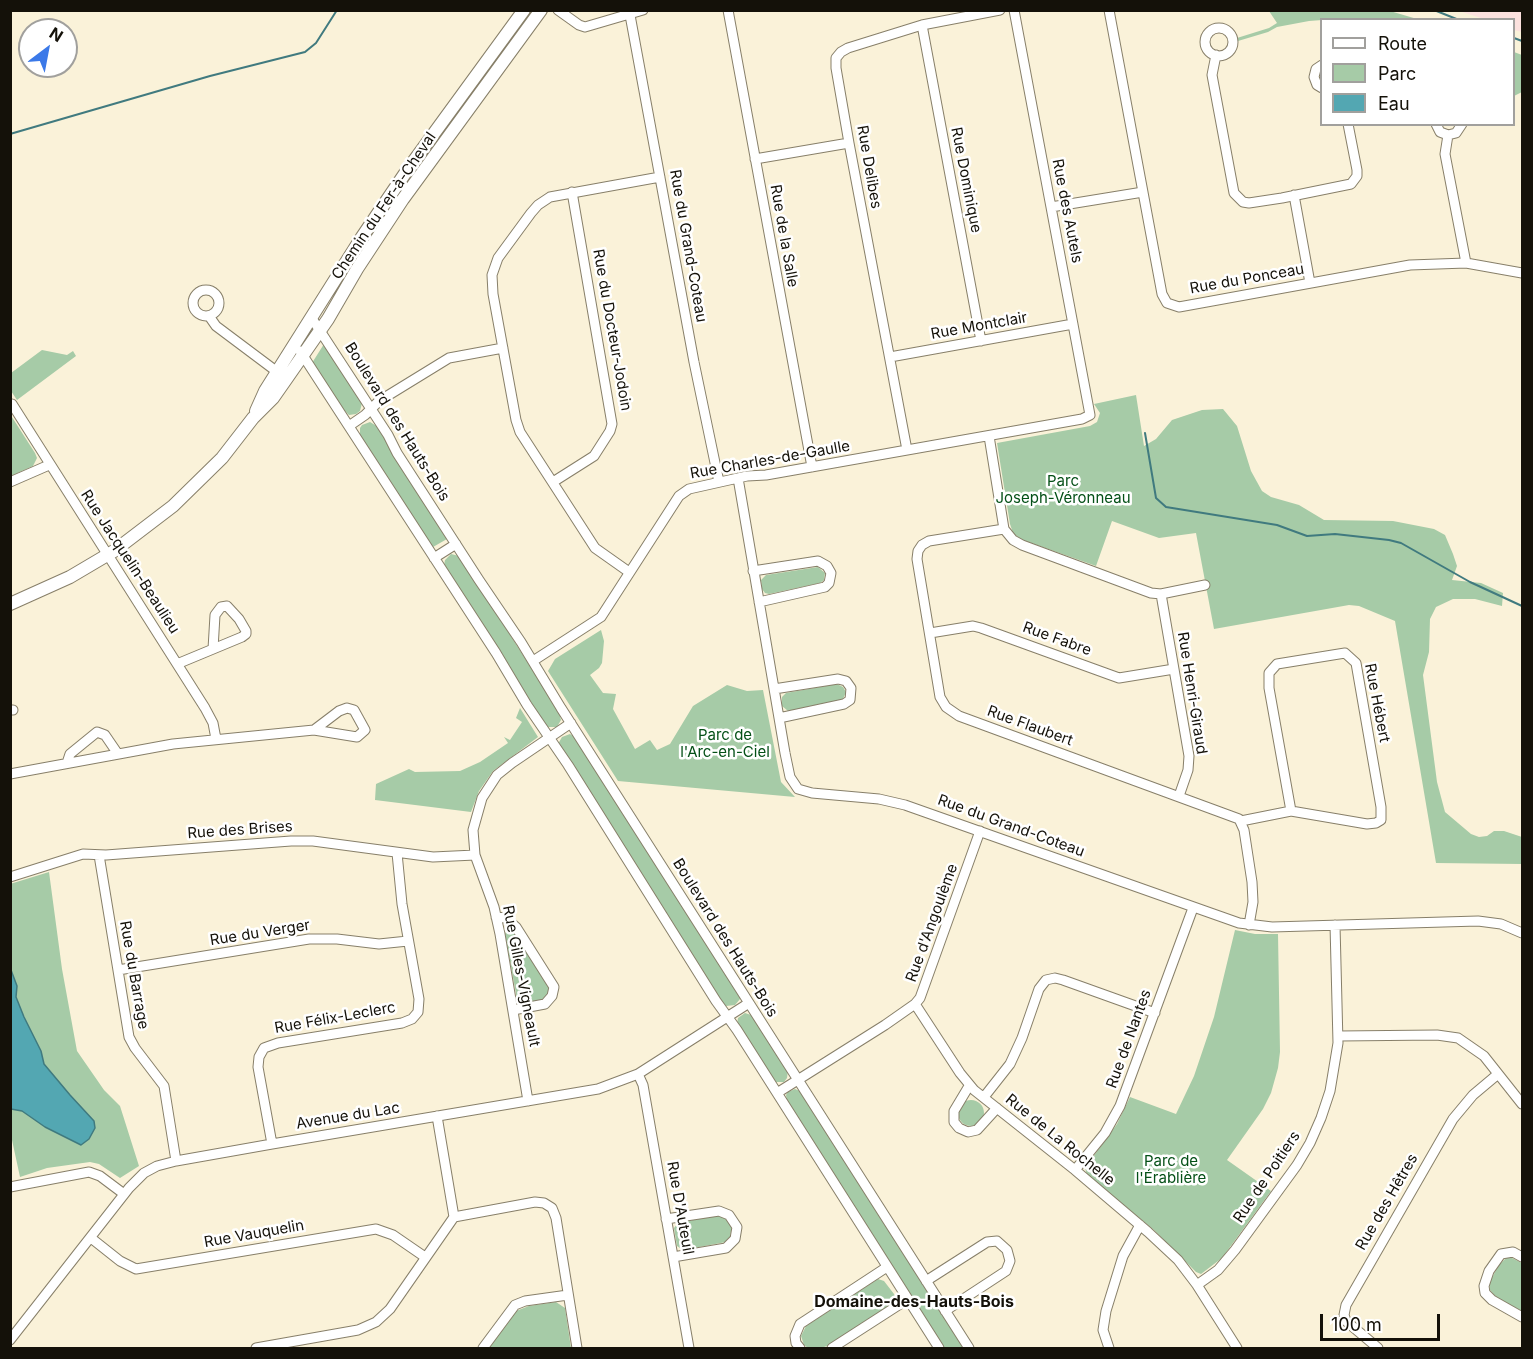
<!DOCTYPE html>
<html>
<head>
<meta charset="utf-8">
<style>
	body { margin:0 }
	#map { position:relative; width:1533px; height:1359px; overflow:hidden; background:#faf2d9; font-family:Inter,sans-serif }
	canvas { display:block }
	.frame { position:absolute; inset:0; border:12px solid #141109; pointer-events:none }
	.legend { position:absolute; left:1320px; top:18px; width:195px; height:108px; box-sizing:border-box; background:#fff; border:2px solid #a1a09d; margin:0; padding:8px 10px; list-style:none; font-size:18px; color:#141109 }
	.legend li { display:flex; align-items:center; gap:12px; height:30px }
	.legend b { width:30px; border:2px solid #a1a09d }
	.north { position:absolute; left:18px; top:18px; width:60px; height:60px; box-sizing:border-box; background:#fff; border:2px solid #a1a09d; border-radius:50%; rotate:32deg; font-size:16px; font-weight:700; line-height:24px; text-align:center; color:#141109 }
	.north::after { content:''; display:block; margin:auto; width:21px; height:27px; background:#3b79e8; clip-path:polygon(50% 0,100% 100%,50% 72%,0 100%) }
	.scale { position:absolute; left:1320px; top:1314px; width:120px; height:27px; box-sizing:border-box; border:3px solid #141109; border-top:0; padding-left:8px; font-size:18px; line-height:21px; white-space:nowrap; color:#141109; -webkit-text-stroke:4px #fff; paint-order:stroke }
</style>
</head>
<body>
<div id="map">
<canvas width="1533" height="1359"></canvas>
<div class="frame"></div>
<ul class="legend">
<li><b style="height:8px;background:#fff"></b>Route</li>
<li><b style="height:16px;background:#a6cba7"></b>Parc</li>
<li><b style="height:16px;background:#53a7b2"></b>Eau</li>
</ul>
<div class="north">N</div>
<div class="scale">100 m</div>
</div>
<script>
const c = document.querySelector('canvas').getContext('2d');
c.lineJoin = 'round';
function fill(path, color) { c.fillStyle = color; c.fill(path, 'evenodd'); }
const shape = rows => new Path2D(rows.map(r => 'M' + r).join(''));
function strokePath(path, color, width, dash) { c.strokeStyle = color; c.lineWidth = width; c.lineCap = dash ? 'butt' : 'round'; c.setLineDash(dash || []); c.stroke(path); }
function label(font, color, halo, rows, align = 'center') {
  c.font = font + ' Inter,sans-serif'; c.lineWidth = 5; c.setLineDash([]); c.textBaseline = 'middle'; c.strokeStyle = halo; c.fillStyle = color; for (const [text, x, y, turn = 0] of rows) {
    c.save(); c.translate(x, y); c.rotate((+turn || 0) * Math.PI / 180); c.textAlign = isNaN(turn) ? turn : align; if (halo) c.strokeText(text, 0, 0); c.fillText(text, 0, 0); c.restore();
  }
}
fill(shape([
	[1459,11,1522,11,1522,32,1514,30,1514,20,1484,19]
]), '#fce1de');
fill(shape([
	[1269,11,1390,11,1417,19,1336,19,1309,21,1277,27,1268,32,1238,41,1237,38,1269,28,1277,23],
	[1514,52,1522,55,1522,92,1514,96],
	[324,344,362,403,360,411,356,414,349,415,342,408,312,363],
	[42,350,67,355,73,351,76,356,17,400,11,391,11,373],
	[1136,395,1144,446,1156,439,1172,420,1202,410,1223,409,1237,426,1251,471,1262,491,1271,497,1299,505,1324,520,1393,521,1434,529,1445,535,1453,554,1457,566,1452,580,1481,583,1503,593,1502,606,1475,599,1453,599,1436,607,1430,619,1429,652,1423,675,1437,782,1445,812,1471,834,1479,837,1487,836,1494,831,1504,831,1522,837,1522,864,1436,863,1395,621,1359,606,1349,605,1214,629,1196,533,1159,538,1112,521,1096,566,1020,539,1013,533,1010,524,997,443,1090,426,1097,422,1100,413,1094,404],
	[10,414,35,453,37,458,33,466,11,476],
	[370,422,378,427,447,539,433,547,360,436,360,428,362,425],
	[451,554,459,556,462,559,559,712,561,720,557,727,548,727,542,721,444,565,445,560],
	[818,567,825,573,824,580,820,583,769,594,765,593,762,589,761,580,766,575],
	[601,630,604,641,602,663,599,668,590,675,603,693,616,694,613,709,635,749,650,740,657,750,670,744,693,706,727,685,747,691,763,690,781,782,795,797,618,781,548,671,555,659],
	[837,684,843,687,846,692,843,699,838,701,788,711,782,706,782,697,786,693],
	[520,708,538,737,493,771,479,791,471,812,375,800,376,784,409,769,415,772,460,771,480,762,508,743,504,737,510,740,522,722,516,718],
	[570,734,576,738,740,995,740,999,735,1005,726,1006,721,1000,558,744,562,737],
	[49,872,62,969,77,1051,104,1090,120,1106,139,1166,120,1178,99,1164,90,1162,47,1168,20,1177,12,1140,10,1139,10,884],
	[512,930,549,986,549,994,542,1000,522,1003,517,999,505,934,506,931],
	[1235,930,1255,934,1278,934,1280,1052,1278,1068,1271,1093,1263,1109,1227,1160,1271,1191,1222,1258,1201,1274,1196,1272,1154,1230,1087,1175,1085,1168,1117,1124,1130,1097,1176,1114,1194,1076,1214,1017],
	[745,1013,754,1016,788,1070,787,1078,784,1082,776,1082,737,1024,738,1018],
	[795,1089,800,1091,966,1348,943,1348,787,1102,786,1095,788,1092],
	'958 1113a13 13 0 1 1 26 0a13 13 0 1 1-26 0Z',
	[718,1215,726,1218,732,1225,730,1237,726,1242,683,1250,677,1246,674,1228,678,1223],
	[1510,1257,1522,1263,1522,1311,1497,1298,1490,1290,1489,1283,1499,1265,1506,1258],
	[878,1279,884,1281,894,1294,895,1298,892,1304,827,1346,821,1348,808,1348,804,1345,801,1336,806,1326],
	[556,1302,565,1308,571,1348,489,1348,516,1311,529,1306]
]), '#a6cba7');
const water = shape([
	[11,970,17,986,16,997,24,1017,41,1051,44,1064,70,1095,94,1121,95,1128,89,1139,81,1145,45,1127,22,1111,11,1109,11,970]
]);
fill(water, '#53a7b2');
strokePath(water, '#407a7f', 1.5);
strokePath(shape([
	[1434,10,1459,20],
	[1514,38,1522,41],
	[10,134,210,76,305,52,316,43,337,10],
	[1145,433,1156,498,1166,507,1277,525,1307,536,1335,534,1389,540,1401,543,1470,582,1522,606]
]), '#407a7f', 2);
const minor = shape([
	[558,10,579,25,585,27,643,10],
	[728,10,812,467],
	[1109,10,1162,294,1167,303,1179,307,1410,265,1466,263,1522,273],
	[630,15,694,362,719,482],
	[922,25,981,341],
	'1205 42a14 14 0 1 1 28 0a14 14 0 1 1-28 0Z',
	[1216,55,1212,75,1234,193,1243,202,1249,203,1282,198,1351,184,1357,176,1357,170,1348,124],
	[1322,65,1316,69,1314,77,1317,85,1322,88],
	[1436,124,1440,132,1448,135,1456,133,1462,124],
	[1448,135,1445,154,1466,263],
	[755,159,849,143],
	[1294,195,1310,283],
	[1051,207,1143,192],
	'193 303a13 13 0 1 1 26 0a13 13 0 1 1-26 0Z',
	[209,316,216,326,280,374],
	[311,317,388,435,397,453,479,580,521,642,561,708,969,1348],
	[300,351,496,653,527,705,568,765,716,1001,737,1030,939,1348],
	[890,357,1073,324],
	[12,404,205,708,213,723,216,739],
	[349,426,365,415,379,401,449,358,503,348],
	[989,436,1004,529,1013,540,1022,545,1151,593,1161,594,1205,585],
	[907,450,849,143,836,68,836,58,841,52,848,48,922,25,1000,10],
	[738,478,785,753,790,777,798,789,812,793,879,799,905,805,1239,923,1272,927,1478,921,1501,924,1522,933],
	[10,482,49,465],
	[553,482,594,456,610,431,612,424,572,192],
	[1004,529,929,541,922,545,918,551,917,559,940,697,946,707,959,716,1239,819,1244,830,1252,882,1253,902,1249,925],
	[434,558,456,544],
	[753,571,818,561,827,566,831,573,829,583,825,587,759,602],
	[629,572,595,548,520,432,516,420,493,294,492,275,498,258,531,213,538,205,550,197,660,177],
	[1161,594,1189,756,1188,770,1179,796],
	[930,633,973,626,981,628,1119,678,1174,669],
	[533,661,601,617,679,496,689,489,747,476,766,475,1082,419,1090,415,1014,10],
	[177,664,242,637,246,634,246,631,239,619,227,606,221,607,215,615,213,649],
	[774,689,838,679,846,681,851,688,850,700,844,704,779,718],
	[10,710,13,710],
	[67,763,70,754,97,732,105,735,118,754],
	[10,774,173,744,314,730,357,737,365,730,354,710,347,708,339,711,314,730],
	[1241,821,1291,811,1367,824,1376,823,1381,820,1381,807,1356,663,1345,653,1277,664,1269,673,1269,688,1291,811],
	[99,855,129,1037,135,1048,164,1086,176,1161],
	[10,877,83,854,106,855,291,841,313,841,433,857,475,855],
	[496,917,506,918,516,927,554,987,552,996,545,1004,513,1010],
	[118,970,309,939,337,939,379,944,408,941],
	[915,1004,960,1073,974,1090,1075,1170,1148,1232,1178,1260,1197,1285,1237,1348],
	[1339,1036,1437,1035,1458,1038,1484,1056,1522,1104],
	[638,1074,643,1085,689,1348],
	[969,1086,954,1111,954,1122,959,1128,968,1132,977,1130,997,1108],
	[777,1093,885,1025,915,1004,920,998,980,831],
	[984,1097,1010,1064,1022,1038,1039,989,1046,980,1055,978,1063,980,1155,1013],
	[528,1101,500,934,494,907,475,855,473,830,482,798,497,775,512,763,571,723],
	[272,1144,258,1067,259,1057,264,1048,278,1043,402,1023,412,1019,418,1012,419,999,402,904,397,853],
	[1075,1170,1105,1133,1120,1106,1193,908],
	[10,1187,89,1172,100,1176,124,1194],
	[454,1217,535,1202,544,1203,552,1208,556,1218,577,1348],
	[666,1219,719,1211,729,1215,737,1227,735,1239,726,1248,673,1257],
	[91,1238,120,1261,136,1269,376,1229,393,1235,425,1257],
	[1522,1257,1513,1252,1501,1254,1489,1271,1484,1286,1485,1293,1492,1300,1522,1317],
	[926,1281,987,1242,997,1241,1007,1250,1010,1261,1006,1271,945,1311],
	[1197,1285,1218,1270,1235,1250,1297,1165,1310,1143,1321,1118,1330,1091,1338,1043,1335,925],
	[10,1340,129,1188,144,1173,157,1166,176,1161,272,1144,598,1089,638,1074,749,1003],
	[256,1348,358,1330,376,1322,390,1309,454,1217,437,1116],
	[483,1348,515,1305,525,1301,568,1295],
	[800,1348,796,1343,795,1336,800,1324,887,1267],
	[832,1348,908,1299],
	[1109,1348,1103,1330,1106,1311,1123,1256,1140,1225],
	[1378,1348,1346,1321,1344,1315,1346,1305,1453,1119,1473,1095,1498,1074]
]);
const tertiary = shape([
	[256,411,265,391,362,237,408,169,524,10],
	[10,604,70,577,114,551,173,506,222,458,253,418,273,398,287,378,328,319,357,269,403,199,541,10]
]);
strokePath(minor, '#877f69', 11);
strokePath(tertiary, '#877f69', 14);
strokePath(minor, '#fff', 9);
strokePath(tertiary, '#fff', 12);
label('15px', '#141109', '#fff', [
	["Rue Delibes",869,167,80],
	["Rue Dominique",966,180,79],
	["Chemin du Fer-à-Cheval",384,206,-56],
	["Rue des Autels",1067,211,79],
	["Rue de la Salle",784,236,80],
	["Rue du Grand-Coteau",688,246,80],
	["Rue du Ponceau",1247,279,-10],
	["Rue Montclair",979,326,-10],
	["Rue du Docteur-Jodoin",612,330,80],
	["Boulevard des Hauts-Bois",397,422,58],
	["Rue Charles-de-Gaulle",770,460,-10],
	["Rue Jacquelin-Beaulieu",130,562,57],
	["Rue Fabre",1057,639,20],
	["Rue Henri-Giraud",1192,693,81],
	["Rue Hébert",1377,703,79],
	["Rue Flaubert",1030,726,20],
	["Rue du Grand-Coteau",1011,826,20],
	["Rue des Brises",240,830,-4],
	["Rue d'Angoulème",932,923,-70],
	["Rue du Verger",260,933,-9],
	["Boulevard des Hauts-Bois",725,938,58],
	["Rue du Barrage",134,975,80],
	["Rue Gilles-Vigneault",521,976,79],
	["Rue Félix-Leclerc",335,1018,-10],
	["Rue de Nantes",1129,1039,-70],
	["Avenue du Lac",348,1116,-9],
	["Rue de La Rochelle",1060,1140,39],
	["Rue de Poitiers",1267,1177,-56],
	["Rue des Hêtres",1387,1202,-60],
	["Rue D'Auteuil",680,1208,80],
	["Rue Vauquelin",254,1234,-10]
]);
label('15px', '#045017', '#fff', [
	["Parc",1063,481],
	["Joseph-Véronneau",1063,498],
	["Parc de",725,735],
	["l'Arc-en-Ciel",725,752],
	["Parc de",1171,1161],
	["l'Érablière",1171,1178]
]);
label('bold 16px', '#141109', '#fff', [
	["Domaine-des-Hauts-Bois",914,1302]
]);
</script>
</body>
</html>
